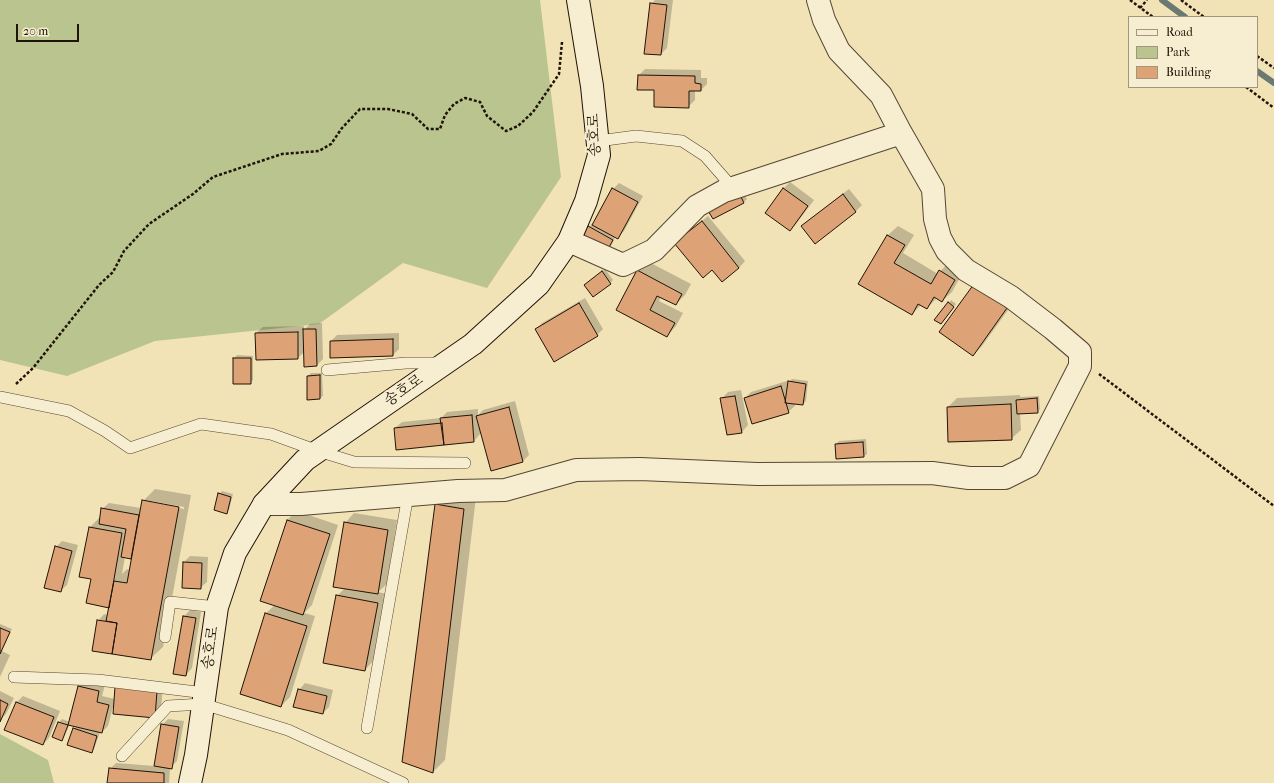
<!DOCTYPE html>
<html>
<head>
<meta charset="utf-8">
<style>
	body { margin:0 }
	#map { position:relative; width:1274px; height:783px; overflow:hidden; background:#f2e3b7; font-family:"IM FELL French Canon",serif }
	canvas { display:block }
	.legend { position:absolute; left:1128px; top:16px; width:130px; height:72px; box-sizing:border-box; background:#f7edd0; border:1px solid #a19680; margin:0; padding:5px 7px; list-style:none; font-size:12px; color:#201308 }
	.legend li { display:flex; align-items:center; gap:8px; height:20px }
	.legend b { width:20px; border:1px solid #a19680 }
	.scale { position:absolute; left:16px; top:24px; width:63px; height:18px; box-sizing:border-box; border:2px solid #201308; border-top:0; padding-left:5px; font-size:12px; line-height:14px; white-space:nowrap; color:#201308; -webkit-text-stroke:3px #f7edd0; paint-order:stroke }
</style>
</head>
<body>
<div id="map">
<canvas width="1274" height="783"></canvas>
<ul class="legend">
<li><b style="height:5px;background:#f7edd0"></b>Road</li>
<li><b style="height:11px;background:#bac48e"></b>Park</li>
<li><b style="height:11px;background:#dda275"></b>Building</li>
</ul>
<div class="scale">20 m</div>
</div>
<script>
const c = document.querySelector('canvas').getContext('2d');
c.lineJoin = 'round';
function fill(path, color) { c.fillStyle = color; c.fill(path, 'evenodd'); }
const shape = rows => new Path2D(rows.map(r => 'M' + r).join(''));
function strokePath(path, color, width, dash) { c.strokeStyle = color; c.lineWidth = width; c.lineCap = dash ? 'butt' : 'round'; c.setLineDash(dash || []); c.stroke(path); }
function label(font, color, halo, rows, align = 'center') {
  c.font = font + ' "IM FELL French Canon","Noto Serif KR",serif'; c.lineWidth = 4; c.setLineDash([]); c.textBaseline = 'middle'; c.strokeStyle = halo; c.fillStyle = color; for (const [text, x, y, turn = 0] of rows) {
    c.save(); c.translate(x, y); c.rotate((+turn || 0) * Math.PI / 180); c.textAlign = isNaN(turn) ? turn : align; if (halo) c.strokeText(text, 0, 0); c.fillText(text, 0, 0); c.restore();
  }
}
fill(shape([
	[0,0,540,0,561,177,487,288,403,263,319,324,155,341,67,376,0,360],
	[0,734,48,760,54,783,0,783]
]), '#bac48e');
fill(shape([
	[655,0,673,0,667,48,661,54,651,4],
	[645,69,701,70,701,78,707,78,707,84,701,90,695,90,695,100,689,106,655,89,639,75],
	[790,182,814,200,796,224,789,230,766,213,784,188],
	[619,183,643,196,624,231,618,237,616,236,609,249,589,227,592,224,593,225,613,189],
	[849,189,862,205,856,211,815,243,802,226,809,220],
	[742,191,747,199,744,202,713,218],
	[708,216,745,261,739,268,682,237],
	[898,226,914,235,903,253,938,274,949,262,964,270,952,292,942,301,937,298,927,308,921,305,912,314,860,284,888,235],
	[647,261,691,284,685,295,676,304,661,296,659,301,683,313,676,326,667,336,617,309,638,270],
	[605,269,613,280,610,283,585,285],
	[975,285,1016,299,982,346,973,355],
	[585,298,603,329,597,335,536,330,542,323],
	[951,300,956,304,944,320,949,303],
	[322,323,323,359,317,365,304,352,298,358,256,333,263,327,304,326,304,330,310,324],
	[399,333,399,349,393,355,331,357,331,341,337,335],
	[237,355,253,356,253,380,250,383,234,358],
	[311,373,322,373,323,396,320,398,308,376],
	[792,379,808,381,806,401,803,404,794,403,795,406,788,412,745,398,751,392,787,381,788,383],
	[741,390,748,425,742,432,721,399,728,392],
	[1020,395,1020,397,1039,396,1040,409,1038,412,1020,413,1021,430,1011,439,949,441,948,407,957,398],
	[515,401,529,455,523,461,491,470,480,430,480,434,474,441,395,428,402,422,441,418,447,412,478,409,478,415,483,410],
	[866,439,867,454,864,456,836,444,839,441],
	[155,489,191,495,163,647,150,659,98,621,104,614,108,615,110,607,93,578,90,527,99,518,101,518,102,509,109,503,141,508,143,501],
	[151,501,184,507,184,509,151,503],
	[125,557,132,558,130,570,127,569,122,574],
	[222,491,233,494,229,510,226,512,219,494],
	[449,492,476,497,445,760,433,772,403,761,436,505],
	[297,511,338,525,312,605,304,613,315,616,290,697,281,706,241,693,266,613,275,605,287,520],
	[354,513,397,520,387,584,378,592,387,594,374,660,365,670,337,596,345,588,345,523],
	[62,541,78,545,67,585,60,591,56,547],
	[190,556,208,557,207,582,200,588,184,562],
	[190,610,201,612,192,668,186,675,184,616],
	[0,624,12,629,2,651,10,655,0,677],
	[85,680,105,685,102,696,115,699,163,685,161,711,154,717,114,703,108,726,102,732,100,732,94,749,91,752,74,729,77,726,70,724,64,737,62,740,54,737,59,722,62,719,70,722,79,686],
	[305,683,333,690,329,707,323,713,299,690],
	[0,691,14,698,6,714,0,720],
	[23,696,60,711,49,738,43,744,6,729,17,702],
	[168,719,184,721,177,761,170,768,169,783,108,783,110,769,116,763,155,766,162,725]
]), '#0003');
strokePath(shape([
	[1162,0,1185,17],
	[1257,71,1274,83]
]), '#6c7872', 6);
const building = shape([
	[650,3,667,5,661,55,644,54,650,3],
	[638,75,695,76,695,83,701,84,701,91,689,91,689,108,654,107,654,90,637,90,638,75],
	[612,188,638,202,618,239,592,225,612,188],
	[783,188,808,206,790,231,765,213,783,188],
	[739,193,744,203,713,219,707,209,739,193],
	[843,194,856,212,815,244,801,226,843,194],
	[702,221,739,268,722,282,712,270,703,278,674,243,702,221],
	[588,226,613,240,606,253,581,238,588,226],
	[887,235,905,245,894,263,931,284,939,270,955,280,942,302,934,297,927,309,918,304,912,315,858,284,887,235],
	[637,270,682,294,676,305,657,296,650,310,675,323,667,337,616,310,637,270],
	[602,271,611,284,593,297,584,285,602,271],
	[974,284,1007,308,973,356,939,332,974,284],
	[948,302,954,307,941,324,934,320,948,302],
	[579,303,598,336,554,362,535,329,579,303],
	[303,329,316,329,317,366,304,367,303,329],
	[298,332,298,359,256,360,255,333,298,332],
	[393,339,393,356,330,358,330,341,393,339],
	[233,358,251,358,251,384,233,384,233,358],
	[320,375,320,399,307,400,307,376,320,375],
	[788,381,806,384,803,405,785,403,788,381],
	[781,386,789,413,752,424,744,398,781,386],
	[735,396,742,433,727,435,720,398,735,396],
	[1037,398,1038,413,1017,414,1016,400,1037,398],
	[1011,404,1012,440,948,442,947,407,1011,404],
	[509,407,523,462,491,471,476,416,509,407],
	[472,415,474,442,444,445,440,418,472,415],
	[442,423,444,445,396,450,394,428,442,423],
	[863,442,864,457,836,459,835,444,863,442],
	[218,493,231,497,227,514,214,510,218,493],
	[142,500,179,507,151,660,112,654,117,623,106,621,114,581,127,583,142,500],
	[435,504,464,509,433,773,402,762,435,504],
	[101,508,139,515,131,559,121,557,126,529,99,524,101,508],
	[287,520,330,534,303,615,260,601,287,520],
	[344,522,388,530,378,594,333,587,344,522],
	[89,527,122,533,109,608,86,603,91,579,79,577,89,527],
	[55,546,72,551,61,592,44,588,55,546],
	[183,562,202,563,201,589,182,588,183,562],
	[336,595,378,603,365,671,323,663,336,595],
	[265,613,307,626,281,707,240,694,265,613],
	[183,616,196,618,186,676,173,674,183,616],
	[97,620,117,623,112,654,92,651,97,620],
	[0,628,10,632,0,654,0,628],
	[78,686,99,691,97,702,109,705,102,733,68,725,78,686],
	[115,687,157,691,155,718,113,714,115,687],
	[298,689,327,696,323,714,293,707,298,689],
	[0,700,8,704,0,722,0,700],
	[16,702,54,717,43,745,4,730,16,702],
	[58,722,68,725,62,741,52,737,58,722],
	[161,724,179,727,172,769,154,766,161,724],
	[73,728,97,736,92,753,67,745,73,728],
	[109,768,164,773,164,783,107,783,109,768]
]);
fill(building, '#dda275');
strokePath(building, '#201308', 1);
const service = shape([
	[598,141,636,136,682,141,705,156,733,188],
	[327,370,406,363,441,363],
	[0,397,69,411,105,431,130,448,201,424,271,434,318,451,354,462,465,463],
	[165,637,170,602,217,607],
	[14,677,98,680,205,693],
	[367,728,408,495],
	[122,756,168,706,203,704,288,730,403,783]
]);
const minor = shape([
	[569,241,623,265,654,250,697,206,724,191,901,133],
	[264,504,301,504,458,491,505,490,576,470,640,469,757,474,932,473,969,478,1005,478,1029,466,1080,366,1080,352,1053,329,1011,297,966,270,947,251,940,238,935,219,933,189,901,133,881,95,839,51,824,20,818,0]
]);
const secondary = shape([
	[190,783,196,755,217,607,235,553,264,504,305,460,473,344,539,284,569,241,586,201,599,155,592,86,578,0]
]);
strokePath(service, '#544734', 12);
strokePath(minor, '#544734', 24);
strokePath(secondary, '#201308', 24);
strokePath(shape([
	[1130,0,1153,17],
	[1181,0,1204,17],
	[1140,8,1147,0],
	[1257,56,1274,68],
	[1246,87,1274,108],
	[1099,374,1274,506],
	[16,384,33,368,99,285,113,272,124,251,149,224,193,194,213,177,282,154,319,151,331,144,342,128,360,109,388,109,412,114,428,129,440,129,445,115,454,104,465,98,480,102,487,116,506,131,518,126,533,112,559,74,562,42]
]), '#201308', 2.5, [3, 2]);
strokePath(service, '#f7edd0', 11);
strokePath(minor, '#f7edd0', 22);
strokePath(secondary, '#f7edd0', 22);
label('15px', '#201308', '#f7edd0', [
	["송호로",595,135,-92],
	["송호로",404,391,-35],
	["송호로",211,648,-82]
]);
</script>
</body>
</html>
